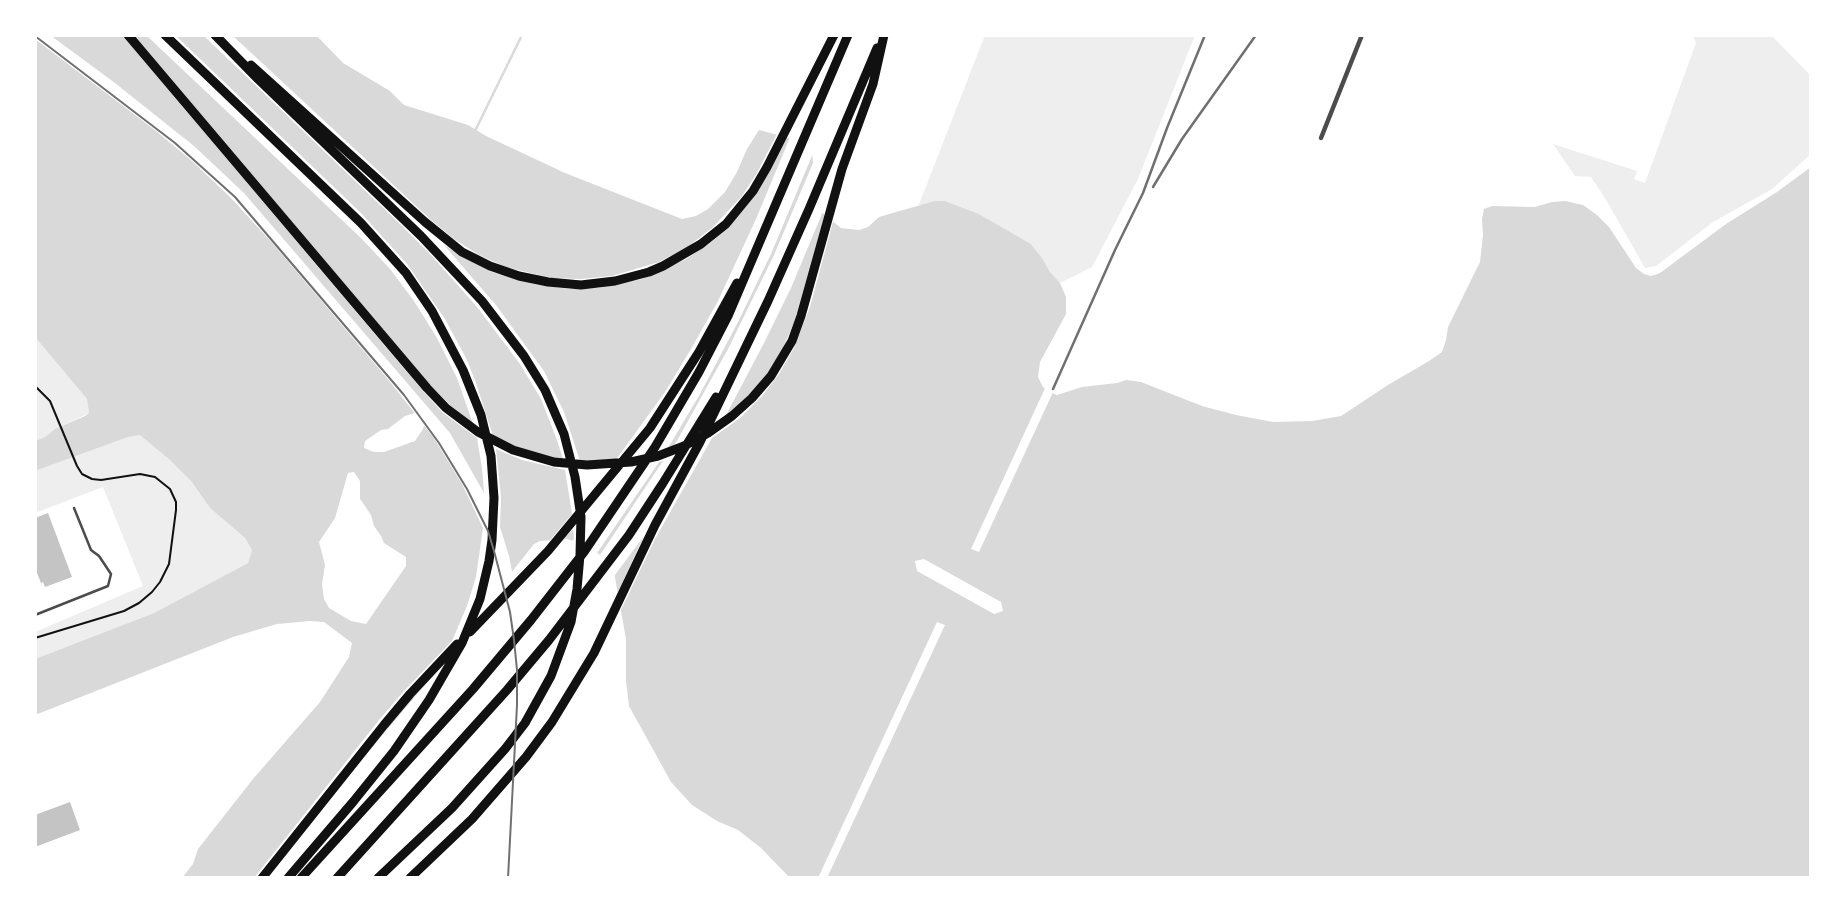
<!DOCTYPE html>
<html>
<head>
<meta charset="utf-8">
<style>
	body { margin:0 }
	#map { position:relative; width:1846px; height:913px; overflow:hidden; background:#fff; font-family:"Exo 2",sans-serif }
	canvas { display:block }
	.frame { position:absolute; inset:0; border:37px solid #fff; pointer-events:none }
</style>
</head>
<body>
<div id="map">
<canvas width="1846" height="913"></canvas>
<div class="frame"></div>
</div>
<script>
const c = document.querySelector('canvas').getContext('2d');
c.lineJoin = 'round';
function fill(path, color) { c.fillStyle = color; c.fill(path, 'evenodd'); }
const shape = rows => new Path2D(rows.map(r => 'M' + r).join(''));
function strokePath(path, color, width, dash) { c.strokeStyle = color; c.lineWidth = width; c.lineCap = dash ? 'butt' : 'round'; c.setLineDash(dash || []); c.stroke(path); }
fill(shape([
	[985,35,1195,35,1138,179,1092,267,1060,283,1050,272,1042,258,1031,244,979,214,945,201,918,207],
	[1693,35,1771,35,1811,76,1811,154,1772,189,1713,222,1656,266,1645,268,1605,198,1591,177,1575,176,1553,144,1637,171,1634,179,1645,183,1696,43],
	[35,337,87,399,89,413,55,429,45,437,35,441],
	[140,435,169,458,191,481,210,508,245,538,252,550,248,563,154,613,35,659,35,632,143,586,103,487,35,513,35,471,128,437]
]), '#eee');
fill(shape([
	[35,35,316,35,343,63,390,91,404,105,468,125,486,136,565,173,682,219,696,216,708,209,725,192,737,172,747,149,759,130,793,139,812,153,819,210,841,228,859,230,868,227,879,217,896,212,935,201,945,201,979,214,1031,244,1042,258,1050,272,1060,283,1066,297,1066,314,1040,362,1038,377,1043,387,1050,392,1057,395,1082,387,1117,383,1126,380,1141,382,1202,406,1236,415,1273,422,1312,421,1341,416,1388,385,1429,361,1442,352,1446,340,1448,327,1480,262,1483,235,1482,219,1484,209,1492,206,1535,207,1552,202,1565,201,1583,205,1597,215,1609,227,1636,268,1644,274,1651,276,1660,273,1726,224,1777,192,1811,167,1811,878,790,878,761,848,738,830,717,821,692,805,671,782,629,706,626,681,626,639,614,572,607,562,599,554,586,545,567,539,540,541,534,544,511,573,462,646,425,685,346,778,266,878,182,878,193,864,198,849,253,779,320,702,349,657,352,643,324,622,310,621,277,624,233,637,35,715,35,659,154,613,248,563,252,550,245,538,210,508,191,481,169,459,140,435,128,437,35,471,35,441,45,437,55,429,85,416,89,413,87,399,35,337],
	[415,413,427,413,423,429,415,441,384,452,374,452,364,448,365,441,381,430,388,429,405,416],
	[354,472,360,481,360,499,371,515,374,526,381,536,384,543,406,557,406,566,366,624,351,621,329,608,324,599,322,584,325,565,319,542,335,518,348,473]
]), '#d9d9d9');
fill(shape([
	[35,35,50,35,115,83,194,146,244,193,450,433,484,493,482,468,477,438,442,412,423,391,122,35,134,35,430,385,450,405,473,424,457,378,437,338,414,301,390,269,362,239,146,35,175,35,361,213,407,264,445,319,466,358,475,380,493,436,510,445,551,457,563,459,557,440,541,399,520,364,478,308,431,255,400,224,203,35,232,35,431,220,454,239,479,255,506,267,551,278,581,279,612,276,659,262,686,248,712,228,742,196,757,173,778,132,789,134,757,192,729,227,709,244,686,259,642,279,598,288,570,289,538,285,492,272,466,259,444,245,496,305,544,371,564,412,580,461,615,461,665,392,691,349,718,301,756,219,791,135,814,151,771,254,737,324,700,394,668,448,673,447,678,439,728,349,774,255,816,156,824,209,791,288,764,343,725,417,747,398,767,375,782,350,799,311,826,210,834,218,810,307,794,348,779,374,762,396,740,418,712,438,655,539,618,616,615,598,644,536,612,579,611,573,605,564,598,558,663,461,659,462,595,556,585,548,570,543,574,539,573,529,560,543,547,544,572,514,565,470,522,460,496,449,501,497,500,527,509,556,513,576,465,648,420,696,434,674,412,697,267,878,254,878,379,720,404,691,452,641,467,606,476,577,483,528,462,484,434,438,422,423,424,416,417,416,391,383,274,245,231,198,192,161,156,131,35,39],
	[1046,386,1054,390,979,552,971,549],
	[924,559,1001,602,1003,611,994,614,917,571,915,561],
	[937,622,945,625,827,878,818,878]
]), '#fff');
strokePath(shape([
	[476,129,522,35]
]), '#d9d9d9', 2.5);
fill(shape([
	[48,513,72,577,45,587,43,582,41,583,35,568,35,518],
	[70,802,80,830,35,847,35,815]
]), '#c4c4c4');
strokePath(shape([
	[35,386,50,401,77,466,82,474,92,479,101,480,140,474,155,477,170,489,176,502,176,510,169,564,160,582,152,592,139,603,124,611,35,638]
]), '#111', 2);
strokePath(shape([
	[35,615,108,586,111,574,99,556,91,550,74,508]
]), '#4c4c4c', 2.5);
strokePath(shape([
	[1321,138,1362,35]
]), '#4c4c4c', 4.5);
strokePath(shape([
	[128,35,427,388,446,408,478,432,513,450,554,462,587,465,631,462,658,456,684,446,708,433,732,416,752,398,771,376,792,341,801,316,842,169,873,84,884,35],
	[165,35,361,223,406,273,432,311,463,370,481,415,491,456,494,498,492,540,489,561,480,599,462,643,429,700,394,751,353,802,288,878],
	[215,35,258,79,421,236,482,301,524,356,545,390,564,434,575,477,581,517,580,555,577,589,571,622,551,676,525,723,505,749,452,808,378,878],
	[251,65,425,222,462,252,490,266,519,276,548,282,581,285,615,281,649,272,663,266,701,244,726,224,753,191,767,167,834,35],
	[470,632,548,551,650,428,699,352,737,283],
	[262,878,384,725,410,694,457,644],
	[301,878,473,689,531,620,584,552,655,447,699,372,728,316,848,35],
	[337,878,507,690,549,640,629,535,663,483,716,397],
	[410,878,472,819,526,757,552,722,594,653,655,525,700,442,768,301,809,209,877,48]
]), '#111', 9);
strokePath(shape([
	[35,36,175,143,235,197,404,395,439,443,467,489,488,531,494,551,510,612,514,640,517,670,517,705,508,878]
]), '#707070', 2);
strokePath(shape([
	[1153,187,1182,139,1256,35],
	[1053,389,1115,250,1143,193,1167,128,1205,35]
]), '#707070', 2.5);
</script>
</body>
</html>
